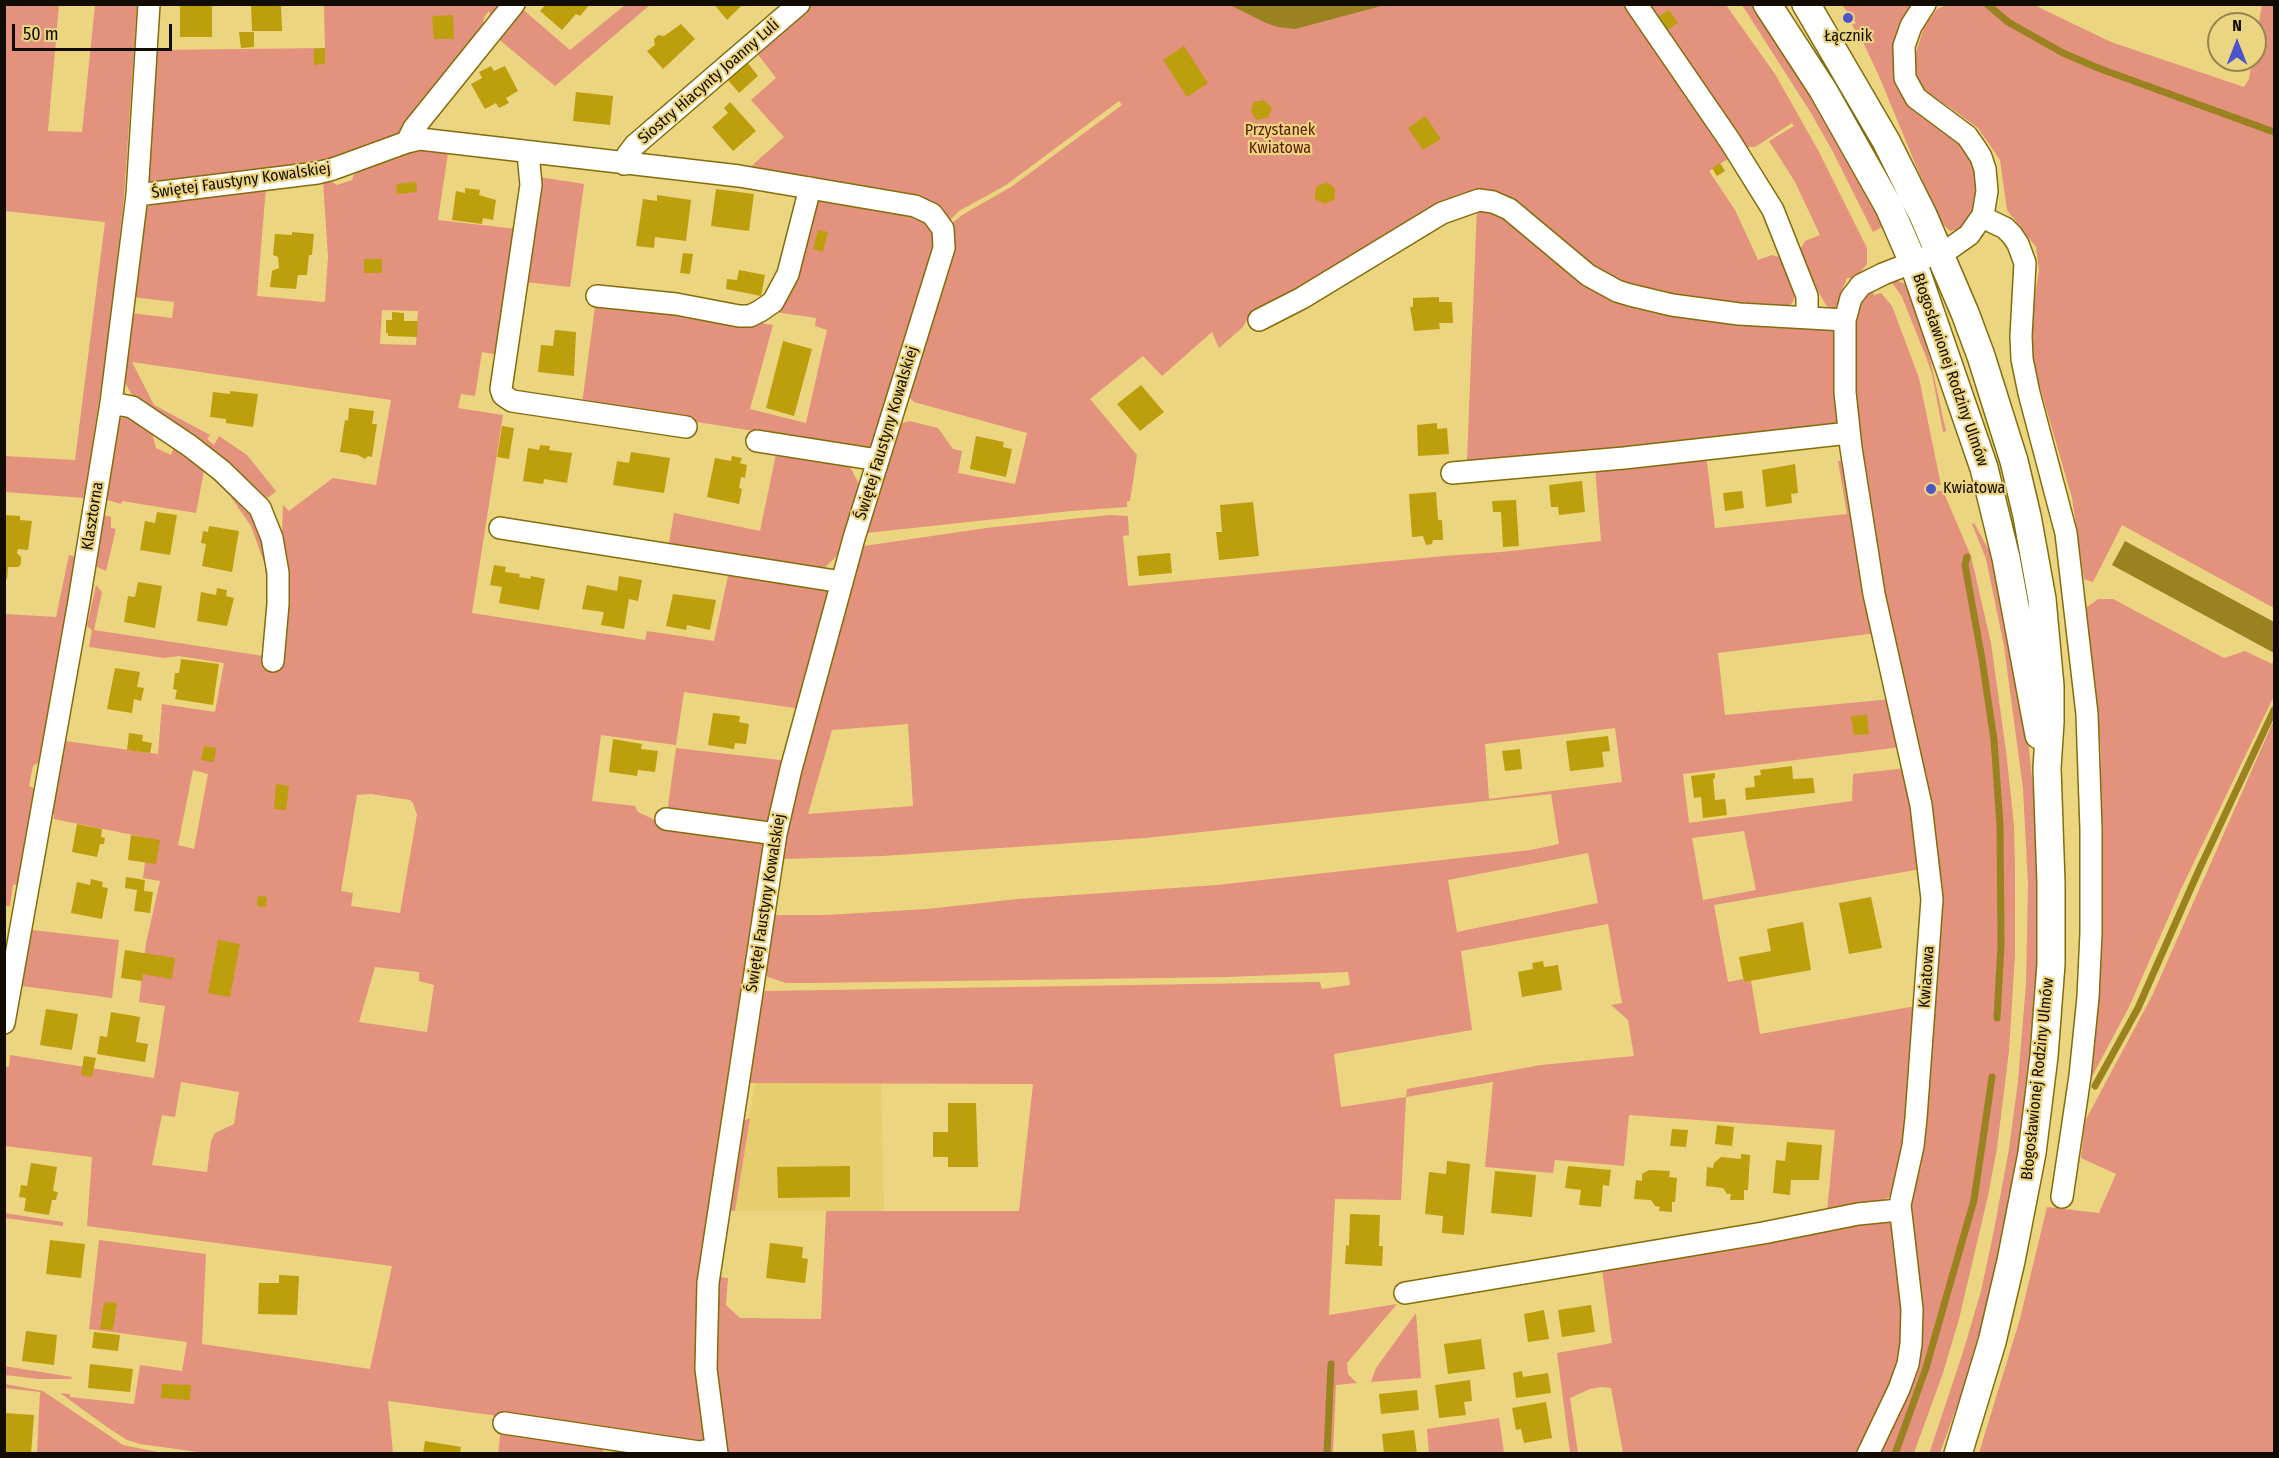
<!DOCTYPE html>
<html>
<head>
<meta charset="utf-8">
<style>
	body { margin:0 }
	#map { position:relative; width:2279px; height:1458px; overflow:hidden; background:#ecd580; font-family:"Fira Sans Condensed",sans-serif }
	canvas { display:block }
	.frame { position:absolute; inset:0; border:6px solid #120b00; pointer-events:none }
	.north { position:absolute; left:2207px; top:12px; width:60px; height:60px; box-sizing:border-box; background:#ecd580; border:2px solid #95844d; border-radius:50%; rotate:0deg; font-size:16px; font-weight:700; line-height:24px; text-align:center; color:#120b00 }
	.north::after { content:''; display:block; margin:auto; width:21px; height:27px; background:#4b54ca; clip-path:polygon(50% 0,100% 100%,50% 72%,0 100%) }
	.scale { position:absolute; left:12px; top:24px; width:160px; height:27px; box-sizing:border-box; border:3px solid #120b00; border-top:0; padding-left:8px; font-size:18px; line-height:21px; white-space:nowrap; color:#120b00; -webkit-text-stroke:4px #ecd580; paint-order:stroke }
</style>
</head>
<body>
<div id="map">
<canvas width="2279" height="1458"></canvas>
<div class="frame"></div>
<div class="north">N</div>
<div class="scale">50 m</div>
</div>
<script>
const c = document.querySelector('canvas').getContext('2d');
c.lineJoin = 'round';
function fill(path, color) { c.fillStyle = color; c.fill(path, 'evenodd'); }
const shape = rows => new Path2D(rows.map(r => 'M' + r).join(''));
function strokePath(path, color, width, dash) { c.strokeStyle = color; c.lineWidth = width; c.lineCap = dash ? 'butt' : 'round'; c.setLineDash(dash || []); c.stroke(path); }
function label(font, color, halo, rows, align = 'center') {
  c.font = font + ' "Fira Sans Condensed",sans-serif'; c.lineWidth = 4.5; c.setLineDash([]); c.textBaseline = 'middle'; c.strokeStyle = halo; c.fillStyle = color; for (const [text, x, y, turn = 0] of rows) {
    c.save(); c.translate(x, y); c.rotate((+turn || 0) * Math.PI / 180); c.textAlign = isNaN(turn) ? turn : align; if (halo) c.strokeText(text, 0, 0); c.fillText(text, 0, 0); c.restore();
  }
}
fill(shape([
	[755,1083,881,1083,884,1211,735,1211]
]), '#e6cd6e');
fill(shape([
	[5,4,59,5,48,131,82,132,95,5,137,5,124,197,106,355,84,498,5,492,5,456,75,460,105,222,5,211],
	[2032,4,2111,42,2244,87,2249,79,2252,60,2255,60,2255,45,2262,5,2274,5,2274,608,2122,525,2093,582,2084,579,2072,498,2032,359,2031,320,2039,270,2036,247,2007,210,2000,160,1978,128,1949,107,1926,93,1915,76,1915,56,1924,27,1937,9,1947,5],
	[324,5,509,5,491,17,489,11,484,17,483,25,473,45,402,134,331,163,155,187,149,182,157,50,325,48],
	[625,5,650,5,555,86,496,37,421,127,423,135,421,127,520,7,570,50],
	[806,5,1726,5,1775,74,1818,150,1867,248,1867,264,1855,279,1847,278,1834,312,1826,305,1818,291,1800,250,1805,241,1820,235,1795,182,1769,141,1794,126,1792,123,1755,147,1746,147,1709,171,1735,210,1758,260,1772,255,1782,258,1796,292,1793,302,1785,309,1625,288,1490,196,1257,315,1253,309,1243,327,1219,348,1212,332,1162,376,1143,356,1090,399,1137,455,1130,501,1127,501,1127,507,1071,511,866,533,897,421,903,423,909,421,938,428,953,449,962,451,958,473,1015,484,1027,433,914,402,906,394,950,225,962,215,1011,187,1122,105,1119,101,1006,185,959,211,948,222,748,169,784,137,751,100,776,78,757,53,647,149,644,160,639,161,639,151],
	[1742,5,1756,5,1791,59,1866,191,1882,227,1873,232,1832,150,1811,113],
	[1842,5,1914,5,1899,27,1895,40,1895,68,1914,110,1953,137,1968,151,1978,176,1976,208,1960,229,1950,231,1943,224,1917,168,1879,76,1863,42,1852,25,1856,23],
	[438,150,448,153,438,220,517,229,499,355,482,352,475,396,461,394,458,408,503,415,472,613,645,640,647,631,714,641,729,571,830,588,802,709,684,692,676,745,601,735,592,801,635,806,638,812,657,821,767,837,731,1085,708,1434,704,1444,388,1401,393,1453,205,1453,140,1444,127,1440,107,1427,60,1393,70,1394,70,1397,134,1404,140,1365,182,1371,187,1342,89,1329,99,1240,206,1254,202,1344,370,1369,392,1266,87,1226,92,1157,5,1146,5,1067,9,1067,10,1055,154,1078,165,1006,139,1002,146,943,160,881,143,878,148,838,54,819,54,815,47,812,66,716,70,714,65,741,158,754,162,704,215,712,224,663,179,656,164,658,89,647,92,630,87,626,96,585,102,592,94,630,270,657,274,533,282,532,283,505,289,511,333,478,376,485,391,400,132,362,154,405,210,435,207,439,214,445,219,436,247,455,276,491,269,497,263,498,135,400,124,381,131,313,172,318,174,302,132,297,144,209,160,200,266,187,257,296,325,302,328,257,323,181,329,180,337,185,352,180,355,172,403,151],
	[382,310,418,311,416,345,380,344],
	[193,770,208,774,194,849,178,845],
	[371,794,410,800,413,803,417,815,400,913,351,906,353,893,341,891,357,795],
	[375,967,419,972,419,981,434,985,427,1032,359,1022],
	[181,1082,239,1092,234,1124,215,1133,211,1141,207,1172,152,1165,162,1115,175,1117],
	[539,177,584,184,570,287,525,282],
	[813,194,919,214,938,235,913,333,906,332,902,357,873,446,866,448,853,446,850,467,859,484,837,556,821,571,668,549,674,513,760,531,780,435,582,404,596,299,773,325,750,409,806,423,827,330,815,326,816,318,768,311],
	[1477,206,1489,206,1584,277,1832,329,1835,332,1840,420,1837,424,1499,463,1467,460],
	[1891,281,1898,281,1907,285,1920,313,1946,431,1943,432,1932,374,1926,357,1902,297],
	[1872,290,1874,295,1881,293,1892,306,1919,378,1941,485,1926,485,1927,495,1937,494,1937,491,1943,491,1971,556,1991,643,2006,751,2014,825,2015,869,2015,955,2009,1051,1997,1148,1988,1196,1959,1319,1943,1373,1914,1453,1876,1453,1906,1393,1906,1216,1932,1006,1905,716,1854,412,1854,312,1862,297],
	[127,416,150,426,156,448,171,455,175,444,255,511,275,590,267,590,265,565,251,526,230,496,204,471,196,513,122,501,121,504,108,500,104,496,119,419],
	[1706,454,1715,528,1847,514,1838,461,1848,459,1877,633,1718,653,1725,715,1891,699,1901,747,1683,774,1689,823,1852,801,1853,774,1907,768,1921,869,1714,905,1728,982,1743,979,1744,982,1751,981,1760,1034,1910,1007,1917,1008,1908,1140,1893,1193,1889,1197,1873,1205,1827,1211,1835,1130,1629,1115,1624,1166,1555,1160,1553,1173,1485,1167,1493,1082,1406,1097,1401,1200,1335,1199,1329,1315,1397,1304,1347,1363,1348,1374,1357,1383,1336,1385,1333,1453,723,1453,711,1301,714,1276,728,1278,726,1305,740,1318,821,1319,826,1211,1019,1211,1033,1084,742,1083,760,995,764,991,1320,982,1322,989,1350,985,1348,972,1228,977,813,983,786,983,768,977,764,973,778,856,857,547,986,528,1109,515,1128,516,1129,535,1123,536,1128,586,1444,556,1501,552,1601,541,1595,467],
	[908,724,913,806,808,814,832,730],
	[1615,728,1622,782,1489,799,1485,744],
	[1551,794,1559,844,1531,850,1217,885,1018,899,927,909,827,915,775,915,783,859,883,856,1146,838],
	[1744,831,1756,890,1703,900,1692,838],
	[1588,853,1598,903,1457,932,1448,880],
	[1608,924,1622,1003,1611,1005,1628,1020,1634,1056,1541,1065,1407,1089,1406,1097,1341,1107,1334,1054,1472,1030,1461,951],
	[104,515,111,517,111,528,116,529,106,571,95,566],
	[1974,523,1997,565,2025,709,2037,828,2039,920,2036,985,2032,1049,2021,1142,1991,1293,1961,1395,1940,1453,1929,1454,1964,1349,1981,1291,1993,1235,2009,1149,2018,1081,2026,984,2028,884,2023,789,2004,646,1986,559,1972,524],
	[69,555,76,557,49,743,42,745,38,763,33,766,29,786,37,790,23,883,13,885,10,906,4,906,4,614,56,617],
	[2098,599,2113,599,2224,658,2245,651,2272,664,2274,660,2274,696,2181,889,2129,1007,2087,1086,2098,977,2101,752,2086,608],
	[2274,720,2274,1453,1979,1453,2020,1319,2047,1207,2099,1213,2116,1174,2081,1158,2085,1121,2152,996],
	[676,748,789,761,772,827,667,813],
	[32,930,119,940,112,998,22,986],
	[750,1118,735,1211,723,1211,736,1124],
	[4,1213,63,1222,63,1226,5,1218],
	[1883,1221,1888,1221,1893,1227,1903,1294,1904,1351,1861,1453,1623,1453,1611,1388,1601,1387,1590,1389,1570,1398,1578,1453,1570,1453,1557,1353,1612,1343,1602,1269,1814,1231],
	[1416,1313,1421,1378,1371,1382,1376,1368],
	[4,1366,72,1377,71,1379,39,1379,5,1375],
	[5,1384,43,1391,123,1445,163,1453,37,1453,40,1392,5,1388],
	[1499,1418,1504,1453,1429,1453,1427,1429],
	[501,1429,604,1444,603,1453,498,1454]
]), '#e2927d');
fill(shape([
	[1230,5,1230,4,1385,5,1295,29,1278,27,1266,23],
	[2125,541,2274,622,2274,653,2112,565]
]), '#9a8221');
strokePath(shape([
	[1987,4,2008,22,2063,53,2098,68,2274,132],
	[1967,557,1965,565,1982,659,1994,740,2000,825,2001,945,1997,1018],
	[2095,1086,2138,1008,2198,872,2274,710],
	[1327,1454,1331,1364],
	[1895,1454,1926,1368,1974,1200,1992,1077]
]), '#9a8221', 7);
fill(shape([
	[180,4,212,4,212,37,180,37],
	[251,4,281,4,282,31,252,31],
	[546,4,590,4,580,16,576,14,562,30,540,11],
	[714,4,743,4,727,20],
	[1669,10,1678,23,1667,30,1658,17],
	[453,15,454,39,434,39,432,16],
	[681,24,695,39,663,69,647,51,655,45,654,39,658,35,664,36],
	[239,32,254,32,254,47,241,48],
	[1184,46,1208,83,1187,97,1163,60],
	[325,48,325,64,314,65,314,49],
	[747,62,758,76,739,93,727,79],
	[491,66,494,71,505,66,518,91,506,98,509,103,499,108,496,103,485,109,471,84,482,78,479,72],
	[576,92,613,96,610,125,573,121],
	[1264,100,1272,108,1268,118,1257,120,1251,112,1253,102],
	[730,102,756,131,733,151,712,127,728,113,724,108],
	[1425,116,1441,139,1423,150,1408,128],
	[1720,163,1725,171,1717,176,1712,168],
	[416,182,417,192,397,194,396,184],
	[1326,182,1335,188,1335,199,1325,204,1315,199,1316,187],
	[465,188,480,190,479,195,496,200,493,220,483,218,482,224,452,220,456,191,465,193],
	[716,189,754,194,749,231,711,226],
	[657,195,691,200,686,241,655,237,654,248,636,246,643,199,657,201],
	[818,230,828,232,823,252,813,249],
	[292,232,314,234,312,255,309,255,307,275,298,275,296,289,270,287,272,271,279,268,278,257,273,255,275,234,292,235],
	[683,253,693,254,690,274,680,273],
	[364,259,382,259,382,273,364,273],
	[739,270,765,275,761,296,726,289,727,279,737,280],
	[1439,297,1439,302,1452,302,1453,323,1439,323,1440,329,1414,331,1410,307,1413,307,1413,298],
	[392,312,404,313,404,321,418,321,417,337,388,336,388,333,386,333,386,320,392,320],
	[555,330,576,332,574,376,538,372,541,345,553,346],
	[783,341,812,349,794,416,766,408],
	[1141,385,1164,412,1140,431,1117,404],
	[230,391,258,394,253,427,226,423,226,419,210,417,213,392,230,394],
	[349,408,374,411,372,424,377,424,372,457,368,456,365,459,358,455,340,452,345,420,348,421],
	[1437,423,1437,429,1447,428,1449,454,1418,456,1417,425],
	[502,426,514,428,509,459,497,457],
	[976,436,1004,442,1003,447,1012,449,1006,477,970,469],
	[540,445,550,446,549,450,572,453,567,483,544,479,543,484,523,481,528,448,539,450],
	[631,452,670,458,664,493,613,485,617,461,629,463],
	[732,456,742,458,740,463,747,465,745,478,741,477,739,488,742,489,739,504,707,497,715,458,731,461],
	[1795,464,1798,493,1791,494,1792,503,1766,507,1762,470],
	[1582,481,1585,512,1559,515,1558,507,1551,507,1549,485],
	[1742,491,1744,508,1725,511,1723,493],
	[1436,492,1438,520,1442,520,1443,540,1433,540,1432,544,1426,545,1423,536,1412,537,1409,494],
	[1516,500,1519,546,1503,547,1501,512,1493,512,1492,501],
	[1253,502,1259,556,1219,560,1216,532,1222,532,1220,505],
	[157,512,177,515,170,555,140,550,145,521,155,523],
	[4,515,20,516,20,520,32,521,28,550,18,549,17,553,21,557,21,564,18,567,8,567,7,579,4,579],
	[209,526,239,531,232,572,202,566,206,544,201,543,203,531,208,532],
	[1170,553,1172,573,1139,576,1137,556],
	[494,565,506,567,505,572,520,574,519,577,530,579,531,576,545,579,539,610,499,603,502,587,490,585],
	[619,576,642,580,638,601,629,599,624,629,601,625,604,612,582,609,587,585,617,591],
	[138,582,162,586,155,628,124,622,128,596,135,597],
	[217,588,227,590,226,596,234,598,227,626,197,621,201,592,216,595],
	[673,594,716,600,710,630,687,625,686,630,666,626],
	[181,659,219,664,213,705,175,699,177,690,173,689,175,673,179,673],
	[115,668,140,672,137,687,144,688,141,701,134,699,132,713,107,709],
	[713,713,740,716,739,722,749,724,746,744,735,743,734,749,708,745],
	[1867,715,1869,734,1854,735,1851,716],
	[129,733,143,735,142,741,152,743,150,753,127,750],
	[1608,736,1610,751,1602,752,1604,767,1570,771,1566,741],
	[613,739,642,744,641,749,658,751,655,772,638,770,637,776,609,772],
	[204,746,216,748,214,762,201,760],
	[1520,749,1522,769,1505,771,1502,751],
	[1792,766,1793,779,1813,778,1815,793,1746,800,1745,788,1755,787,1754,776,1761,775,1760,770],
	[1715,773,1715,778,1713,779,1715,800,1725,799,1727,815,1703,818,1701,797,1694,798,1691,776],
	[276,784,289,786,286,810,274,809],
	[77,824,102,829,101,837,105,838,104,844,100,844,97,857,72,852],
	[131,835,160,840,156,864,128,860],
	[126,877,145,880,144,891,153,892,150,913,134,911,137,890,125,888],
	[91,879,103,882,102,887,108,888,102,919,71,913,77,882,90,885],
	[258,896,267,897,266,907,257,906],
	[1871,897,1882,948,1849,954,1839,903],
	[1803,922,1811,970,1744,982,1739,957,1771,951,1767,929],
	[218,940,240,944,230,997,208,993],
	[125,950,175,958,172,979,143,974,142,981,121,978],
	[1543,961,1544,967,1558,965,1562,990,1522,997,1518,972,1533,969,1532,963],
	[46,1009,78,1014,72,1050,40,1045],
	[111,1012,140,1017,136,1042,148,1044,145,1062,97,1054,100,1036,107,1037],
	[84,1056,96,1058,92,1077,81,1075],
	[948,1103,976,1103,978,1167,948,1167,948,1157,933,1157,933,1132,948,1132],
	[1717,1125,1734,1127,1732,1146,1715,1144],
	[1672,1129,1688,1130,1686,1147,1670,1146],
	[1787,1142,1822,1145,1819,1180,1791,1180,1790,1195,1773,1193,1776,1160,1785,1161],
	[1741,1154,1750,1155,1748,1190,1744,1190,1744,1200,1730,1200,1731,1194,1727,1194,1723,1188,1706,1186,1707,1167,1713,1168,1714,1163,1721,1157,1741,1159],
	[1447,1161,1470,1164,1464,1235,1442,1233,1443,1216,1425,1214,1429,1172,1446,1174],
	[31,1163,57,1167,53,1191,58,1192,56,1200,52,1200,49,1215,24,1211,26,1198,19,1197,21,1185,27,1186],
	[850,1166,850,1197,778,1198,777,1167],
	[1568,1166,1611,1170,1609,1186,1603,1185,1601,1207,1579,1205,1581,1190,1565,1188],
	[1649,1170,1670,1171,1669,1177,1677,1178,1675,1202,1672,1202,1672,1212,1659,1211,1660,1207,1655,1206,1651,1200,1634,1199,1636,1180,1642,1181,1642,1174],
	[1495,1171,1536,1175,1532,1217,1491,1213],
	[1350,1214,1380,1215,1379,1246,1383,1246,1382,1266,1345,1264,1346,1245,1349,1246],
	[50,1240,85,1244,81,1278,46,1274],
	[770,1243,803,1247,802,1258,808,1259,805,1283,766,1278],
	[279,1275,299,1276,297,1315,258,1314,259,1283,279,1283],
	[104,1302,117,1303,113,1330,100,1329],
	[1591,1305,1595,1332,1562,1337,1558,1310],
	[1544,1310,1549,1339,1528,1342,1524,1314],
	[26,1331,57,1335,54,1365,22,1361],
	[94,1332,120,1335,118,1351,92,1348],
	[1481,1339,1485,1369,1448,1374,1444,1344],
	[90,1364,133,1369,130,1392,88,1388],
	[1522,1371,1523,1377,1548,1373,1551,1393,1516,1398,1513,1373],
	[1470,1380,1472,1401,1464,1402,1466,1415,1439,1418,1435,1385],
	[162,1384,191,1385,190,1400,161,1398],
	[1417,1390,1419,1410,1381,1414,1379,1394],
	[1546,1402,1552,1438,1524,1443,1521,1429,1516,1430,1512,1408],
	[4,1413,34,1415,31,1454,4,1454],
	[1414,1430,1417,1454,1384,1454,1382,1434],
	[425,1441,461,1447,460,1454,423,1454]
]), '#bd9e0c');
const minor = shape([
	[1636,4,1730,141,1773,210,1807,296,1807,318],
	[407,142,414,128,514,4],
	[528,153,531,185,501,389,503,395,512,401,686,427],
	[624,164,628,154,635,145,799,4],
	[137,195,317,173,333,169,407,142,420,139,739,176,915,206,932,214,943,229,944,248,854,538,791,769,776,834,708,1283,706,1369,717,1454],
	[1982,217,2005,228,2012,235,2018,244,2025,263,2021,336,2022,359,2029,393,2066,533,2087,714,2091,830,2091,933,2088,997,2080,1076,2062,1197],
	[597,296,676,304,739,316,750,316,760,311,773,302,788,274,810,188],
	[1259,320,1302,298,1442,213,1479,200,1493,202,1509,209,1588,275,1617,291,1630,295,1672,305,1739,314,1845,320],
	[111,403,132,407,190,446,222,471,260,508,272,538,278,573,278,604,273,661],
	[757,441,878,460],
	[1452,473,1624,458,1849,433],
	[500,528,842,582],
	[666,819,776,834],
	[4,1023,79,601,111,403,137,195,149,4],
	[1405,1293,1763,1233,1858,1214,1899,1210],
	[504,1423,699,1452,716,1449],
	[1868,1454,1899,1389,1908,1364,1911,1344,1912,1309,1900,1205,1913,1146,1916,1118,1932,899,1921,805,1874,594,1851,448,1845,392,1845,320,1851,298,1861,285,1883,274,1952,247,1969,235,1983,215,1987,191,1985,169,1981,157,1974,146,1967,136,1916,98,1905,78,1904,46,1911,26,1925,4]
]);
const major = shape([
	[1767,4,1823,90,1889,207,1913,262,1984,468,2006,558,2039,735],
	[1806,4,1886,141,1923,215,1965,313,1981,356,2014,461,2027,516,2042,599,2050,686,2050,722,2047,768,2051,883,2051,964,2044,1056,2032,1153,2011,1261,1992,1342,1958,1454]
]);
strokePath(minor, '#836d09', 24);
strokePath(major, '#836d09', 30);
strokePath(minor, '#fff', 21);
strokePath(major, '#fff', 27);
for (const [x, y, r, color] of [
	[1848,18,6,"#4b54ca"],
	[1931,489,6,"#4b54ca"]
]) { const dot = new Path2D(); dot.arc(x, y, r, 0, 2 * Math.PI); c.fillStyle = color; c.fill(dot); strokePath(dot, '#ecd580', 2); }
label('16px', '#120b00', '#ecd580', [
	["Łącznik",1848,37],
	["Kwiatowa",1943,489,"left"]
]);
label('16px', '#120b00', '#ecd580', [
	["Siostry Hiacynty Joanny Luli",709,82,-41],
	["Świętej Faustyny Kowalskiej",241,181,-8],
	["Błogosławionej Rodziny Ulmów",1950,370,71],
	["Świętej Faustyny Kowalskiej",887,433,-73],
	["Klasztorna",93,516,-81],
	["Świętej Faustyny Kowalskiej",766,903,-81],
	["Kwiatowa",1927,977,-86],
	["Błogosławionej Rodziny Ulmów",2038,1079,-84]
]);
label('16px', '#5d1706', '#ecd580', [
	["Przystanek",1280,131],
	["Kwiatowa",1280,149]
]);
</script>
</body>
</html>
